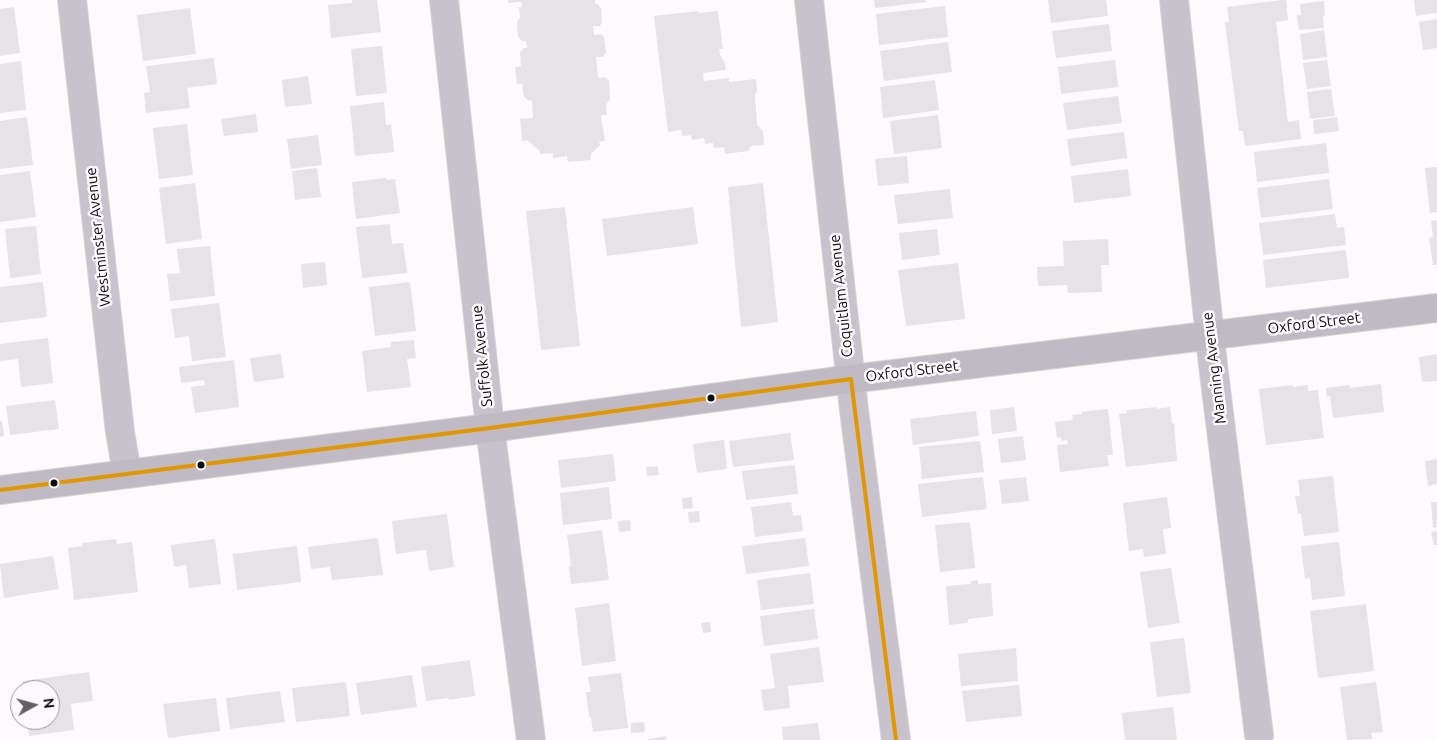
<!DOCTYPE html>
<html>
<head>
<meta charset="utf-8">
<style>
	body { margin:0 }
	#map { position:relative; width:1437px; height:740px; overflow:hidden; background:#fcfafd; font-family:Ubuntu,sans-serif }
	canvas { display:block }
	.north { position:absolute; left:10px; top:680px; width:50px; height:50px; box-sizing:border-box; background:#fcf9fe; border:1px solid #9d9a9f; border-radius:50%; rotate:83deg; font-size:14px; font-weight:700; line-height:20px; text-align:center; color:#0f0c10 }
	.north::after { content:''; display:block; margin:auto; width:18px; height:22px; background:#625f63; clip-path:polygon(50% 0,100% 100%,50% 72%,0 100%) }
</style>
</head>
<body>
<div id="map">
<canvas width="1437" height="740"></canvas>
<div class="north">N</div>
</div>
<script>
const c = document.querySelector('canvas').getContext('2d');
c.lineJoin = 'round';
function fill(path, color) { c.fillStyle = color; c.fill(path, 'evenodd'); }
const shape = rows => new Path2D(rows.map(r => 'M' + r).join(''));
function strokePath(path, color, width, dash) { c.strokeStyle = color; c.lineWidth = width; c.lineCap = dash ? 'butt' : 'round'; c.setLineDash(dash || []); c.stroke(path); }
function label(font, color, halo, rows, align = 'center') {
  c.font = font + ' Ubuntu,sans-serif'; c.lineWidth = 5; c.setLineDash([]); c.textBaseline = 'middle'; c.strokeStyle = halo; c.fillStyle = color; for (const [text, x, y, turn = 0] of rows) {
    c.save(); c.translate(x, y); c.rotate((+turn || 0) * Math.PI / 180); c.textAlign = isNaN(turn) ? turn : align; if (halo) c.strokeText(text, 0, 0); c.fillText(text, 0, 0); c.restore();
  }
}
fill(shape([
	[352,0,377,0,381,32,331,38,328,5,352,3],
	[508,0,595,0,595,4,597,4,601,8,602,22,600,26,593,26,594,35,601,34,604,37,606,53,603,57,596,57,598,78,605,77,609,81,610,99,606,105,607,115,601,115,605,141,599,142,600,145,591,154,591,160,568,162,567,156,553,158,553,153,540,154,540,151,527,140,522,141,520,119,533,118,532,100,529,101,524,97,522,84,517,84,515,67,521,66,520,52,524,48,527,48,526,41,522,41,518,37,517,22,520,17,519,7,522,7,521,2,508,3],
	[874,0,925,0,926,2,875,8],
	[1048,0,1106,0,1108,16,1051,23],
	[1281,0,1286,0,1288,20,1276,22,1288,122,1299,120,1301,139,1245,146,1243,131,1239,131,1225,22,1229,22,1227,7],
	[1414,0,1437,0,1437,13,1416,16],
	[1324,1,1325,15,1323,16,1324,28,1299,30,1297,15,1301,15,1300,4],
	[945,6,948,37,879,45,876,14],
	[14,7,20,53,0,56,0,9],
	[190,8,196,54,143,61,137,15],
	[698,11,698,13,718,11,723,49,719,49,720,55,724,61,726,70,703,73,704,81,729,78,729,82,756,79,757,91,755,95,757,125,763,131,764,145,751,146,748,151,725,154,724,147,714,148,713,143,705,144,704,138,692,140,691,135,682,136,681,130,668,132,654,16],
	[1437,19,1437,48,1423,50,1419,22],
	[1109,24,1112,51,1056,58,1052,31],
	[1324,30,1327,57,1303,60,1300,34],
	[948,42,952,72,884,81,880,51],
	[382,46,387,93,356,96,351,49],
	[214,58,217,84,187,88,190,108,146,113,144,93,150,92,146,66],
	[1115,60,1118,87,1061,94,1058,67],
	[1327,60,1331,86,1307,89,1303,63],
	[21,61,26,110,0,113,0,64],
	[308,76,312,104,285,107,282,80],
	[935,80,939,110,883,118,880,87],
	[1331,89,1335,116,1310,119,1307,92],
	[1118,96,1122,123,1067,130,1063,103],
	[384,102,386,125,391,124,394,152,355,156,350,106],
	[256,114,258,132,224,136,221,119],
	[938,115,942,148,894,154,890,121],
	[27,117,33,165,0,169,0,121],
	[1337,117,1339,131,1314,134,1313,120],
	[187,124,193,175,159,179,153,128],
	[1124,132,1127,158,1071,166,1067,139],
	[318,135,322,165,291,169,287,139],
	[1326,143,1329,173,1257,182,1254,152],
	[907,156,909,183,878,186,875,159],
	[1437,167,1437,212,1430,213,1425,168],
	[317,168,321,197,295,200,292,171],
	[1128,169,1131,196,1074,203,1071,176],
	[30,171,36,217,0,222,0,175],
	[386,178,386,180,395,179,400,213,356,219,352,182],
	[1329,179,1333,209,1261,218,1257,188],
	[195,183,202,239,166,244,159,188],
	[763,183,778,322,741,327,728,187],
	[950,189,953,218,898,224,894,195],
	[565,207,580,346,541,350,526,211],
	[693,207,698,244,607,256,602,219],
	[1335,214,1337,228,1344,227,1346,245,1263,255,1259,223],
	[1437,220,1437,265,1433,265,1429,238,1433,237,1431,221],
	[390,224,392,244,403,243,407,273,362,278,356,227],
	[36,226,41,274,10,278,5,229],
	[937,229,940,255,902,260,899,233],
	[1108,239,1109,265,1101,265,1102,292,1068,293,1067,285,1038,286,1037,267,1064,266,1063,241],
	[210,246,215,296,170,301,167,274,180,273,177,249],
	[1346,250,1349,278,1266,288,1263,260],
	[325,262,327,285,303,288,301,264],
	[958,263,965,319,906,326,898,270],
	[43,282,47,317,0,323,0,287],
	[410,282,416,331,375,336,369,287],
	[219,303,226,357,192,361,189,336,175,338,171,309],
	[48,338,53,383,21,387,18,359,0,361,0,344],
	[414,340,416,358,407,359,411,387,367,392,362,351,391,347,391,342],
	[281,354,284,378,254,382,250,358],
	[1437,354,1437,381,1422,382,1419,357],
	[234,360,239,407,195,413,191,387,205,385,204,380,181,383,179,367],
	[1381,384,1384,412,1333,418,1330,396,1327,397,1326,388,1349,385,1350,388],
	[1293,385,1293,387,1308,385,1308,391,1318,390,1324,438,1266,445,1259,389],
	[55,400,59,429,10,435,6,406],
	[1014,407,1017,431,992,434,990,410],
	[1157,407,1157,409,1170,407,1172,423,1174,423,1177,461,1126,467,1119,414,1127,413,1127,410],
	[1108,409,1113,455,1107,455,1109,466,1060,472,1057,445,1068,444,1067,440,1061,441,1061,437,1057,438,1055,422,1073,420,1072,415,1082,414,1081,412],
	[976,411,979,436,913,445,910,419],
	[0,421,2,421,4,436,0,437],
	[790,433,794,460,733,467,729,441],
	[1023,436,1026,460,1001,463,998,439],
	[724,440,727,469,697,473,693,444],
	[980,441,984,472,922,479,919,447],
	[613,454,616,481,561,488,558,460],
	[1437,459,1437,484,1428,486,1425,461],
	[795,465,798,494,746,500,742,471],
	[658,466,659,475,647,476,646,467],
	[1333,476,1339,532,1304,536,1301,514,1298,514,1295,496,1300,496,1298,480],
	[983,477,987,509,922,517,918,484],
	[1026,477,1029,501,1002,504,999,480],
	[609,487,612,519,563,525,560,493],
	[692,497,693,508,683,509,682,498],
	[1167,497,1171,528,1163,529,1166,554,1144,557,1143,549,1129,551,1123,503],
	[791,502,793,516,801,515,803,531,755,537,751,507],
	[1431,502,1437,502,1437,527,1433,528],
	[699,511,700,522,689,523,688,512],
	[447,514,454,567,429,571,426,550,396,554,392,521],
	[630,520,631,531,619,532,618,521],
	[970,522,975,568,940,572,935,525],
	[602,530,609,580,571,584,569,566,571,566,567,535],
	[1437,531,1437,545,1434,545,1431,532],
	[378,538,383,575,332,580,330,567,311,569,308,547],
	[805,538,809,566,746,574,742,546],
	[116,539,117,544,132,542,138,592,74,600,68,548,82,546,82,543],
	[215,539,221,584,189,588,186,565,174,567,171,545],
	[1339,542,1345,596,1312,600,1310,578,1305,579,1301,546],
	[297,546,301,582,237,590,233,554],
	[53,556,59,589,4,598,0,564],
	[1171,568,1180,623,1148,628,1140,572],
	[810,573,814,604,761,610,757,580],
	[978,580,978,584,991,583,993,616,968,619,968,623,949,625,946,586,971,584,971,581],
	[609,603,616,661,582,666,575,608],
	[1366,604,1374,671,1318,678,1310,611],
	[814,609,818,639,764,646,760,616],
	[710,622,711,632,703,633,701,623],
	[1184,638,1191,693,1157,697,1150,642],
	[819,647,824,682,788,686,790,708,764,711,761,690,775,688,770,654],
	[1016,648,1018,681,961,686,958,654],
	[470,660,475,696,449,700,448,698,426,701,421,667],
	[89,672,93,701,71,704,74,730,29,736,27,720,50,720,50,690,23,690,22,681],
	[621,673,628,728,593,732,591,717,589,717,586,692,591,692,588,677],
	[412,675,417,707,361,715,356,683],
	[346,682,350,716,296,722,292,688],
	[1376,682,1383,732,1371,733,1373,739,1347,740,1340,687],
	[1019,685,1022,716,966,722,962,691],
	[280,691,285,722,230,729,226,698],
	[216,698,220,731,168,738,163,704],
	[1173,707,1177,740,1125,740,1122,713],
	[644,722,645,732,631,733,631,723],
	[818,723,820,740,783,740,782,727],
	[666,736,667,740,648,740,648,739]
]), '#e5e3e6');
const minor = shape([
	[72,0,120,432,127,473],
	[444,0,490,428,531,740],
	[809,0,854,410,896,740],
	[1174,0,1213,365,1259,735]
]);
const major = shape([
	[0,490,490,428,851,379,1437,308]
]);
strokePath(minor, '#d6d5d6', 30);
strokePath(major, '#d6d5d6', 30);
strokePath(minor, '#c7c2cb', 28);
strokePath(major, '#c0bac5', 28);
strokePath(shape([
	[851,379,896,740],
	[0,490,490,428,851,379]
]), '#e09702', 4);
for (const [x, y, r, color] of [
	[711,398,4.5,"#0f0c10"],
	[201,465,4.5,"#0f0c10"],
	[54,483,4.5,"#0f0c10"]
]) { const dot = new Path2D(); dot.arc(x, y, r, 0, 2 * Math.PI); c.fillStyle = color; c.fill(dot); strokePath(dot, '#fcf9fe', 2); }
label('15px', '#0f0c10', '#fcf9fe', [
	["Westminster Avenue",98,237,-96],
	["Coquitlam Avenue",841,296,-96],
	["Oxford Street",1314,323,-7],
	["Suffolk Avenue",482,356,-96],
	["Manning Avenue",1214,368,-97],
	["Oxford Street",912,371,-7]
]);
</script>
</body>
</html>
